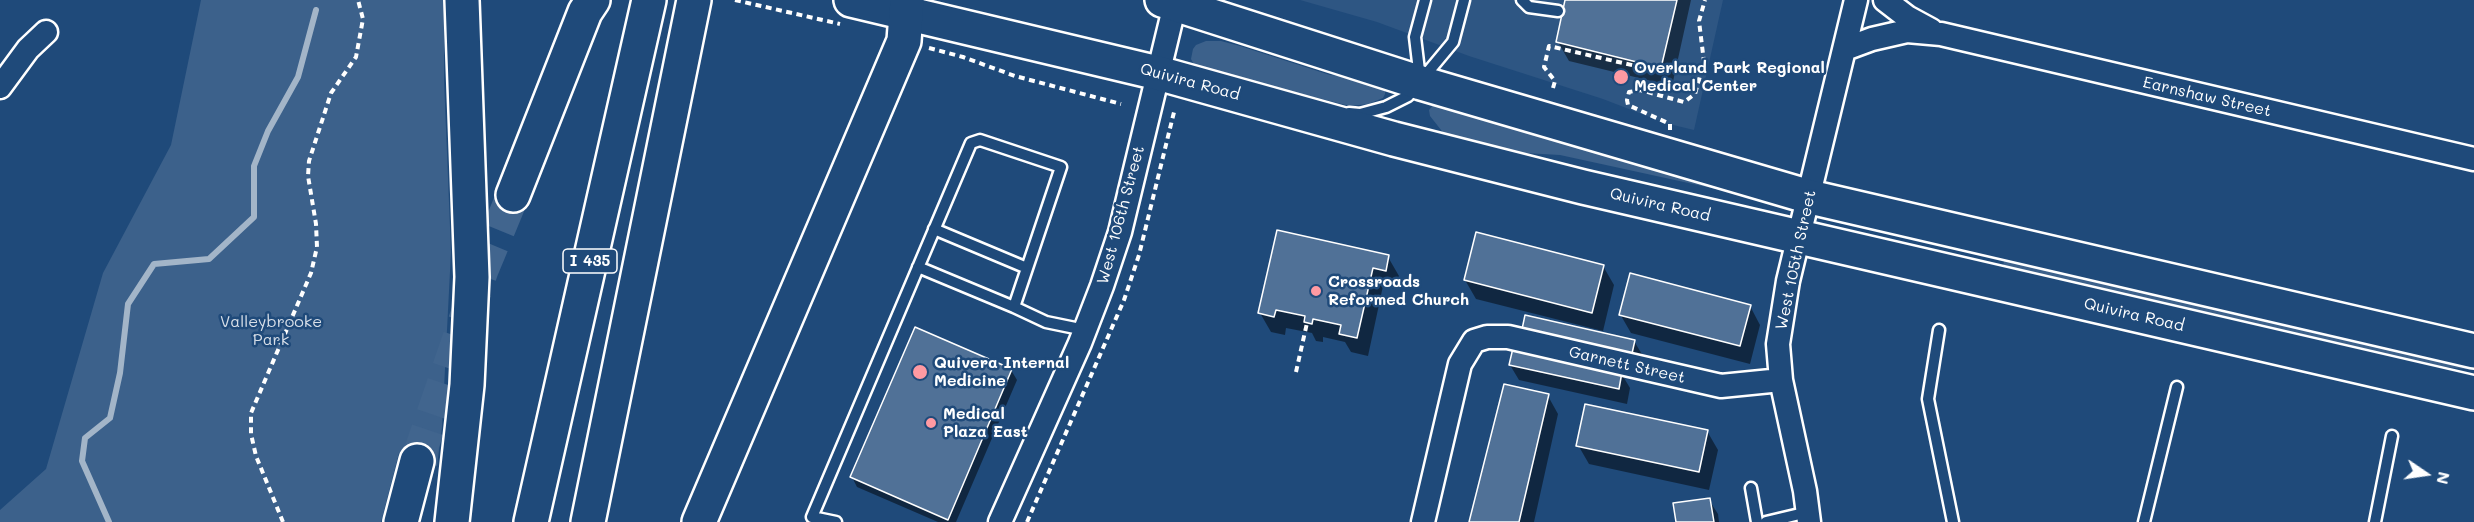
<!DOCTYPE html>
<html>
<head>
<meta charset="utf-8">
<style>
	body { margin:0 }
	#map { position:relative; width:2474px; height:522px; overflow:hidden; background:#1f4a7a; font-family:Mali,sans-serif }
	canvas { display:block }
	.north { position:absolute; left:2396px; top:444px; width:60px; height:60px; -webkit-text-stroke:4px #1f4a7a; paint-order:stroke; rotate:103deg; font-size:16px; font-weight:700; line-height:24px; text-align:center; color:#fff }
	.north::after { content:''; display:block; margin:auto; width:21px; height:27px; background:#fff; clip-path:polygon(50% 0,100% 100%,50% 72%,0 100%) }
</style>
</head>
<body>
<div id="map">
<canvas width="2474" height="522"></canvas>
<div class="north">N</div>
</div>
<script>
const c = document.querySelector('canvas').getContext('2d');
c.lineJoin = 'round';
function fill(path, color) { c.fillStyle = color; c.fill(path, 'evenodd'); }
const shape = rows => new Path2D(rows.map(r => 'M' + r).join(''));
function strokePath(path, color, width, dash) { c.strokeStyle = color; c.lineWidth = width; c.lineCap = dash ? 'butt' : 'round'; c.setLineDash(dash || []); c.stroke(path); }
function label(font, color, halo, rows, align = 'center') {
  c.font = font + ' Mali,sans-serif'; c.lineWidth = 5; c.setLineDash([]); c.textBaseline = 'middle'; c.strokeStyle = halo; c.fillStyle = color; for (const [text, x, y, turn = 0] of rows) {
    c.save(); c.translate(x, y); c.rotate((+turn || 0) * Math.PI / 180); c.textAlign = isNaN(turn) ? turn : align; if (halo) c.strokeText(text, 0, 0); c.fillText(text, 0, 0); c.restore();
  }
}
fill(shape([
	[1300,0,1723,0,1694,130,1665,123,1603,99,1469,56,1377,22]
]), '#2e5683');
fill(shape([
	[201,0,444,0,444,79,451,252,442,427,437,466,399,453,381,522,0,522,0,510,46,469,103,273,171,145],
	[1206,41,1221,41,1240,46,1330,75,1362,78,1385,88,1385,94,1383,98,1368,104,1350,106,1269,86,1236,84,1195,67,1191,59,1193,49,1196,45],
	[1434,104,1740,188,1739,194,1560,155,1488,151,1460,144,1445,135,1430,116,1429,110],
	[2004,261,2023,261,2474,362,2474,370,2446,367,2411,360,2003,267]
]), '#3c618b');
fill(shape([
	[1567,0,1691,0,1672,86,1569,61,1558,42],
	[1388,257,1399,276,1396,289,1383,286,1368,356,1351,352,1345,342,1323,337,1323,342,1316,341,1312,333,1286,328,1285,335,1271,332,1260,313],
	[1603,266,1614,285,1603,331,1476,299,1465,280],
	[1750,306,1760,325,1750,364,1631,333,1620,314],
	[1634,341,1643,356,1639,372,1531,349],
	[1510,365,1621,373,1630,388,1627,404,1519,380],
	[1011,370,1017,380,956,522,938,522,857,487,852,477],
	[1548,396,1558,414,1534,522,1471,522],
	[1707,431,1718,450,1709,490,1589,464,1578,445],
	[1709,500,1718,514,1719,522,1677,522]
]), '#0007');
strokePath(shape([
	[109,522,82,461,85,438,110,418,120,373,128,304,154,264,209,259,254,217,254,166,268,131,298,77,316,10]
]), '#a3b5c8', 6);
const building = shape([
	[1565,0,1677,0,1661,68,1556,42,1565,0],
	[1277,230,1389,255,1386,271,1373,268,1357,338,1339,334,1341,325,1313,319,1312,324,1304,322,1305,316,1276,310,1274,317,1258,313,1277,230],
	[1476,232,1604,265,1592,313,1464,280,1476,232],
	[1630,273,1751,305,1740,346,1619,315,1630,273],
	[1525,315,1635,340,1631,358,1521,334,1525,315],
	[915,327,1012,369,948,520,850,477,915,327],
	[1513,348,1622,372,1619,389,1509,365,1513,348],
	[1504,384,1549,394,1519,522,1469,522,1504,384],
	[1585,404,1708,430,1699,472,1576,446,1585,404],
	[1710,498,1714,522,1676,522,1673,503,1710,498]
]);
fill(building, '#507197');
strokePath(building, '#fff', 1.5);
strokePath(shape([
	[417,461,482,270,513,195]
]), '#41658e', 33, [33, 16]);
const service = shape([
	[1522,0,1529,7,1558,11],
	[1420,79,1415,37,1425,0],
	[1349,113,1360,114,1386,107,1408,96,1453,42,1464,0],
	[934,229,1027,268],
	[918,267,1014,307],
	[1939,330,1928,399,1953,522],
	[1751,488,1757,522],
	[836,522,812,517,971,143,980,140,1061,167,1014,307,1046,322,1085,330],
	[1766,522,1808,512],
	[2144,522,2177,387],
	[2375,522,2392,436]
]);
const minor = shape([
	[1885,0,1907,17,1931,30],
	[1845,49,1872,39,1907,31,1941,34,2474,159],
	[0,87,28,49,46,32],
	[1000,522,1080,343,1102,286,1120,232,1176,0],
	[1423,522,1460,364,1474,341,1487,337,1508,337,1721,386,1781,380],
	[1809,522,1805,491,1781,380,1778,344,1788,281,1856,0]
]);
const primary = shape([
	[851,0,1158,73,1394,139,1583,187,2474,393],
	[1162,0,1421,83,1810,197,2474,351]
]);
const motorway = shape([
	[513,195,585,12,593,0],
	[401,522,417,461],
	[452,522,467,385,472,277,462,0],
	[531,522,649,0],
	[588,522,694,0],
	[699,522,904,41,907,0]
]);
strokePath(service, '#fff', 15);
strokePath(minor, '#fff', 27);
strokePath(primary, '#fff', 38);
strokePath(motorway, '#fff', 38);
strokePath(shape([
	[735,0,840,24],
	[929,48,963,57,1015,76,1121,104],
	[1553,88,1555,81,1544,67,1549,46,1649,69],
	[1670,130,1670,124,1628,105,1627,100,1629,92,1640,90,1684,102,1695,94,1704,62,1699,21,1705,0],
	[1296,372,1307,323],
	[283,522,256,456,251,434,251,413,311,273,317,247,316,224,308,176,309,161,331,93,356,57,363,19,358,0],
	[1027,522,1124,300,1139,255,1175,108]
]), '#fff', 4, [6, 4.5]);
strokePath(service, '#1f4a7a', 10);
strokePath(minor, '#1f4a7a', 22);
strokePath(primary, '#1f4a7a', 33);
strokePath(motorway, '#1f4a7a', 33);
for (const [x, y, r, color] of [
	[1621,77,8,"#ff9aa2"],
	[1316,291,6,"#ff9aa2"],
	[920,372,8,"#ff9aa2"],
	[931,423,6,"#ff9aa2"]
]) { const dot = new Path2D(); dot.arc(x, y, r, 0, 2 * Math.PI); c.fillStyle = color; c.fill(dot); strokePath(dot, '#1f4a7a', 2); }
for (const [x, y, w] of [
	[590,261,54]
]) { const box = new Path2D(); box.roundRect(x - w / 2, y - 12, w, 24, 4.5); c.fillStyle = '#1f4a7a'; c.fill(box); strokePath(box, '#fff', 1.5); }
label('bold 15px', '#fff', null, [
	["I 435",590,261]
]);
label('bold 16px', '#fff', '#1f4a7a', [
	["Overland Park Regional",1634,68],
	["Medical Center",1634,86],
	["Crossroads",1328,282],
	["Reformed Church",1328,300],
	["Quivera Internal",934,363],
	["Medicine",934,381],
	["Medical",943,414],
	["Plaza East",943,432]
], 'left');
label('16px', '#fff', '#1f4a7a', [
	["Quivira Road",1190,82,15],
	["Earnshaw Street",2207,97,13],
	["Quivira Road",1660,205,13],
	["West 106th Street",1121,215,-75],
	["West 105th Street",1796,260,-78],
	["Quivira Road",2134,315,13],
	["Garnett Street",1627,365,13]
]);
label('16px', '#d8dfe8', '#1f4a7a', [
	["Valleybrooke",271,322],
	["Park",271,340]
]);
</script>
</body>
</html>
